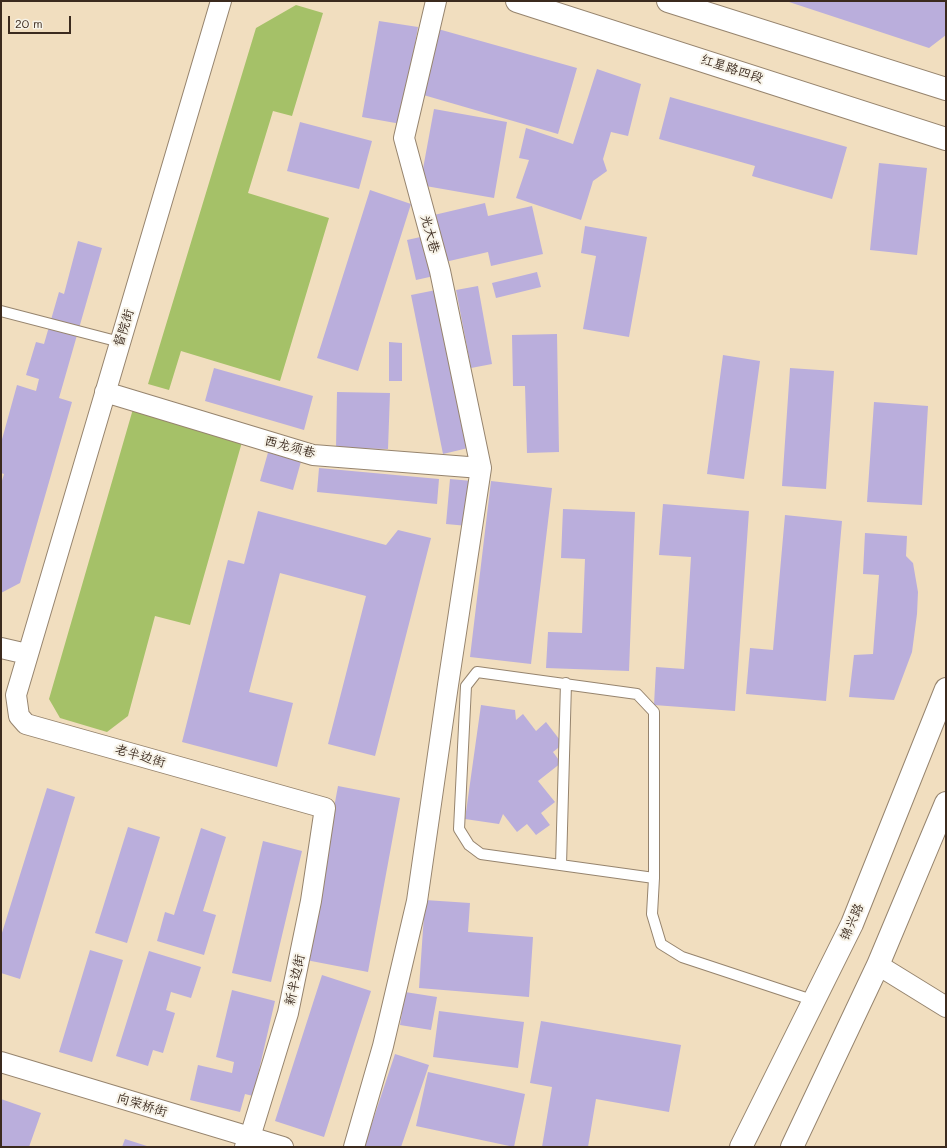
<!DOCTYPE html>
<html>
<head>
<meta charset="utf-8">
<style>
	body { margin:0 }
	#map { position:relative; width:947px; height:1148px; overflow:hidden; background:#f1debf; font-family:Mali,sans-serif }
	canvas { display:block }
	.frame { position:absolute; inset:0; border:2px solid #3b2a1e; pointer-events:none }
	.scale { position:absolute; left:8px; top:16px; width:63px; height:18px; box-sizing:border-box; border:2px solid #3b2a1e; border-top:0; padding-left:5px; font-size:12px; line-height:14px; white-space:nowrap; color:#3b2a1e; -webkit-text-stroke:3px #f7f3e8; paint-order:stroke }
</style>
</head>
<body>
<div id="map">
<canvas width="947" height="1148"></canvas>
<div class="frame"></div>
<div class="scale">20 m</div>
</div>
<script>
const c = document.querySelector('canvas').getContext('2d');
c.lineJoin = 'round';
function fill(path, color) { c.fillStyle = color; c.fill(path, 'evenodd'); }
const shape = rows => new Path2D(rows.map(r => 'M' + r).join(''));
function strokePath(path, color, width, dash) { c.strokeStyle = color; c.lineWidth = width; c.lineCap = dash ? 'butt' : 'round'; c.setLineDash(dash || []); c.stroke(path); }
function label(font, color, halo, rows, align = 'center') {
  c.font = font + ' Mali,"LXGW WenKai TC",sans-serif'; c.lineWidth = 4; c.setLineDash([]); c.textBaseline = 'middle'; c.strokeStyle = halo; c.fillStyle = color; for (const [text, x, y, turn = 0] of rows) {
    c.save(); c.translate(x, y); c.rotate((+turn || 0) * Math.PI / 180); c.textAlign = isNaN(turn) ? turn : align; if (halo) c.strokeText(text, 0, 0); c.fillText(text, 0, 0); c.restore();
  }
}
fill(shape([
	[296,5,323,13,292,116,273,111,248,193,329,218,280,381,181,351,169,390,148,384,256,28],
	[133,409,242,442,190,625,155,616,128,716,107,732,60,718,49,699]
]), '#a5c168');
fill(shape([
	[786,1,946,1,946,35,929,48],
	[379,21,418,27,401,124,362,117],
	[438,29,577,68,558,134,420,94],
	[597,69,641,84,628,136,611,132,603,159,607,171,593,181,581,220,516,198,529,160,519,158,526,128,573,144],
	[670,97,847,147,832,199,752,176,755,166,659,139],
	[434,109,507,122,494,198,420,185],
	[300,122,372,141,359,189,287,171],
	[879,163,927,168,917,255,870,250],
	[370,190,411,204,358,371,317,358],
	[485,203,488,216,532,206,543,254,491,266,488,252,445,262,434,215],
	[585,226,647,237,629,337,583,329,596,256,581,253],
	[425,236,434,276,416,280,407,240],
	[78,241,102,248,59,398,72,402,20,583,1,593,1,484,4,474,1,473,1,443,17,385,36,391,39,379,26,375,36,342,44,344,59,292,64,294],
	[537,272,541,287,496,298,492,283],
	[478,286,492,364,471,368,456,290],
	[436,290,468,448,443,454,411,295],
	[557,334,559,452,527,453,525,386,513,386,512,335],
	[389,342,402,343,402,381,389,381],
	[723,355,760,361,744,479,707,474],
	[214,368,313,396,304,430,205,401],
	[790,368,834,371,826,489,782,486],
	[337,392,390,393,388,449,336,448],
	[874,402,928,406,922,505,867,502],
	[269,449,302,458,293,490,260,481],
	[319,468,439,479,437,504,317,492],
	[450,479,472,481,468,526,446,524],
	[491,481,552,488,531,664,470,657],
	[663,504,749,511,735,711,654,705,656,667,684,669,691,557,659,555],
	[563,509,635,512,629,671,546,668,548,632,582,633,585,559,561,558],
	[258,511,386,545,398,530,431,538,375,756,328,744,366,596,280,573,249,692,293,703,277,767,182,742,228,560,244,564],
	[785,515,842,521,826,701,746,694,750,648,773,650],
	[865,533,907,536,906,556,913,563,918,592,917,614,912,652,894,700,849,697,854,655,873,654,879,575,863,574],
	[481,705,515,710,516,720,523,714,536,731,546,722,563,744,553,752,561,763,538,781,555,802,541,813,550,825,536,835,527,824,517,832,503,814,499,824,465,819],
	[338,786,400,798,368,972,306,960],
	[47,788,75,797,20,979,1,973,1,936],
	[128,827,160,837,127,943,95,933],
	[201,828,226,837,203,911,216,915,204,955,157,941,165,912,174,915],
	[263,841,302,851,271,982,232,973],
	[425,900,470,903,468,932,533,937,529,997,419,988],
	[90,950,123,960,92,1062,59,1052],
	[149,951,201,967,191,998,171,992,166,1010,175,1013,163,1053,153,1050,148,1066,116,1056],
	[322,975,371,991,324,1137,275,1121],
	[232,990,275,1001,253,1096,245,1094,240,1112,190,1100,198,1065,232,1073,234,1062,216,1057],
	[405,992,437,997,431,1030,400,1025],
	[439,1011,524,1022,518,1068,433,1057],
	[541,1021,681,1045,669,1112,596,1099,588,1147,542,1147,552,1087,530,1083],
	[395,1054,429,1065,401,1147,364,1147],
	[428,1072,525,1094,514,1147,416,1126],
	[1,1099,41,1113,29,1147,1,1147],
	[125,1139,150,1147,122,1147]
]), '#baaedc');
const lane = shape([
	[1,311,120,342],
	[561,865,566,683],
	[654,878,481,854,469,845,459,829,466,686,477,672,637,694,654,712,654,878,652,914,661,944,682,957,815,1001]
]);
const street = shape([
	[221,1,16,695,19,716,26,724,325,808,311,901,288,1013,250,1137,245,1147],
	[105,392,313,455,481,468],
	[1,648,27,654],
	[878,965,946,1007],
	[1,1062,283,1147],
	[354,1147,383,1046,417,901,448,685,481,468,440,271,404,138,436,1]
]);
const secondary = shape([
	[741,1147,852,924,946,689],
	[792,1147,878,965,946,803]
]);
const primary = shape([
	[517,1,946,139],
	[668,1,946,89]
]);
strokePath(lane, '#96846e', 12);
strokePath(street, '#96846e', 22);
strokePath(secondary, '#96846e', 24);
strokePath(primary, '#96846e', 24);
strokePath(lane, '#fff', 10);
strokePath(street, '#fff', 20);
strokePath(secondary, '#fff', 22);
strokePath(primary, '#fff', 22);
label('13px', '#3b2a1e', '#f7f3e8', [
	["红星路四段",732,69,18],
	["光大巷",430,234,75],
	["督院街",124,328,-73],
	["西龙须巷",290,447,15],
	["老半边街",140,756,16],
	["锦兴路",852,922,-66],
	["新半边街",295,980,-78],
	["向荣桥街",142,1105,17]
]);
</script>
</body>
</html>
